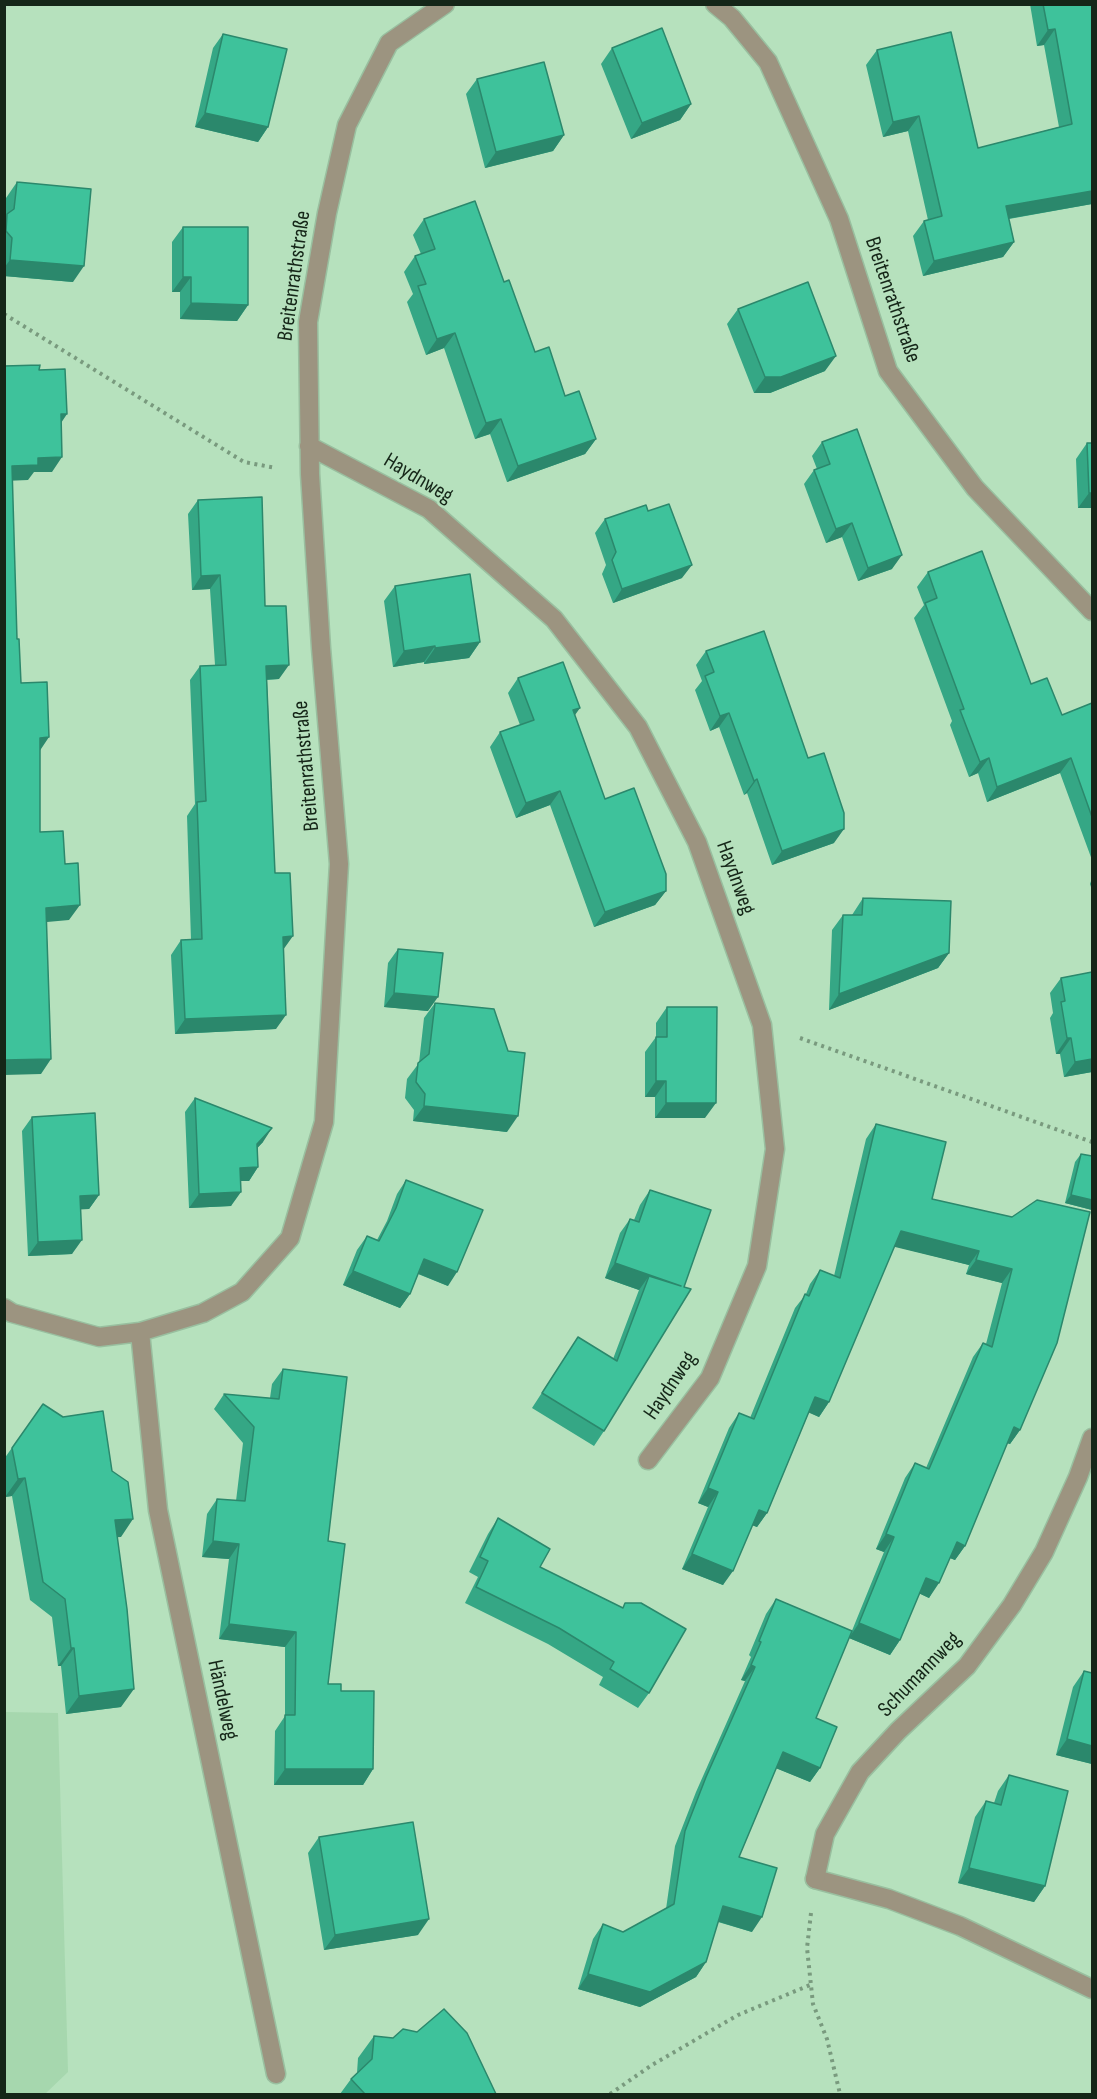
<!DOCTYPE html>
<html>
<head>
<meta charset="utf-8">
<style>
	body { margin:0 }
	#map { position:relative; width:1097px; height:2099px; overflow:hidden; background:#b6e1bd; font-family:"Sofia Sans Condensed",sans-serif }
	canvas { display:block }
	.frame { position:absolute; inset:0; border:6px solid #152618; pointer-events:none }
</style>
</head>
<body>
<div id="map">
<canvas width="1097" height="2099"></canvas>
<div class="frame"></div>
</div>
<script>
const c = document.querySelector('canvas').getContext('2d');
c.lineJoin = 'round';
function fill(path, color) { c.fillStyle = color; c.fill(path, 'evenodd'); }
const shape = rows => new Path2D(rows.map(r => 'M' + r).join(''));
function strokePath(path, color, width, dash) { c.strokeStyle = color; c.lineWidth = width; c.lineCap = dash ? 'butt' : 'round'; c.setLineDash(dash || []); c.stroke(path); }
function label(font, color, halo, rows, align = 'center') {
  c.font = font + ' "Sofia Sans Condensed",sans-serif'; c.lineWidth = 5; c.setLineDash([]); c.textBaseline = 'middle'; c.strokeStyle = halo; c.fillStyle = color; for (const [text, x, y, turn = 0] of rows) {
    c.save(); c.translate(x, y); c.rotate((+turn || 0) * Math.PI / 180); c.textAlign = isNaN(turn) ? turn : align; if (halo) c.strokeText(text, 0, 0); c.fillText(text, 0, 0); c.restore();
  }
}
fill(shape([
	[5,1712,58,1713,68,2072,45,2094,5,2094]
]), '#a6d7ae');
const lane = shape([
	[815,1879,889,1899,960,1926,1092,1989]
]);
const street = shape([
	[715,4,732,18,768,62,839,219,888,371,975,488,1092,611],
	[309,446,429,509,554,619,638,727,697,842,762,1025,775,1149,757,1266,710,1378,648,1460],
	[4,1308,12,1313,99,1337,140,1332,203,1313,242,1292,290,1238,324,1122,339,864,321,648,310,474,308,322,327,213,347,125,389,43,445,4],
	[140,1332,158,1510,276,2074],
	[815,1879,825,1834,860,1772,898,1731,967,1666,1012,1605,1044,1552,1078,1477,1092,1438]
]);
strokePath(lane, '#99bf9f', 21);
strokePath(street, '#99bf9f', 21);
strokePath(shape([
	[4,314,244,462,276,468],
	[800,1038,1092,1142],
	[811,1913,807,1948,813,2004,827,2039,840,2094],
	[610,2094,652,2065,738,2015,810,1985]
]), '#799a7e', 4, [3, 4.5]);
strokePath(lane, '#9c9480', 18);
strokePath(street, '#9c9480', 18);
fill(shape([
	[1030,4,1092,4,1092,204,1009,219,1014,242,1003,257,923,276,913,236,924,221,928,220,908,131,883,137,866,65,877,50,978,148,1059,127,1044,45,1037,46],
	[223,34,268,127,258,142,195,127,213,48],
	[612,48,691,104,680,120,631,139,601,64],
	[477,79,564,135,553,151,485,168,466,94],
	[17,182,73,282,4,276,4,212,6,198],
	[424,219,504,282,535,352,596,439,585,454,507,482,490,434,475,439,444,348,426,355,407,302,413,294,404,272,415,256,421,254,413,235],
	[183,227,248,305,237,321,180,319,180,292,172,292,172,242],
	[738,309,825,371,770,393,754,393,727,324],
	[822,442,892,569,858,581,842,537,826,543,804,484,814,470,817,469,812,456],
	[1087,443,1092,508,1078,508,1076,459],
	[198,500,265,606,279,679,267,680,275,873,283,950,276,1029,175,1034,171,955,181,940,191,940,187,816,195,804,190,680,200,666,215,665,210,589,192,590,188,514],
	[648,511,682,578,613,603,602,574,606,565,595,533,605,519],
	[928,572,1031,684,1062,715,1092,703,1092,860,1060,773,987,802,978,773,969,777,950,725,952,721,914,618,924,605,917,587],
	[395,586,480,642,469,658,424,664,424,662,393,667,384,601],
	[706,651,834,843,772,865,747,793,744,795,719,727,710,731,695,690,702,681,696,665],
	[518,678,574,715,605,799,666,891,655,905,594,927,550,805,516,818,490,747,500,732,520,725,508,693],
	[1092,878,1092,890,1090,884],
	[863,898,949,953,938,968,829,1010,832,930,843,915,852,915],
	[398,949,428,1011,384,1007,388,963],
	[1092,972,1092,1072,1064,1077,1060,1054,1056,1054,1050,1018,1053,1013,1050,993,1061,978],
	[435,1003,507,1132,413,1121,414,1110,405,1098,407,1079,419,1063,424,1018],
	[667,1007,705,1118,655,1118,655,1097,645,1097,645,1052,656,1037,656,1023],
	[195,1098,263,1142,258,1147,258,1167,249,1181,241,1181,231,1206,189,1208,185,1112],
	[32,1117,99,1195,89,1209,81,1209,72,1254,28,1256,22,1131],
	[876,1124,932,1199,1012,1217,1020,1430,1010,1444,1007,1443,965,1546,955,1560,950,1558,929,1598,919,1593,900,1640,890,1655,849,1638,884,1552,876,1549,905,1478,915,1463,926,1468,973,1357,983,1343,986,1344,1002,1283,966,1274,969,1265,894,1246,829,1402,819,1417,809,1412,767,1513,757,1527,752,1525,723,1585,682,1569,708,1507,698,1503,729,1428,739,1413,750,1418,795,1308,806,1294,810,1284,820,1270,834,1276,866,1139],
	[1081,1154,1092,1156,1092,1210,1065,1203,1075,1162],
	[406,1180,448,1286,418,1274,410,1294,400,1308,343,1285,357,1250,367,1236,377,1240,387,1221,397,1194],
	[650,1190,711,1210,604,1431,594,1446,532,1408,578,1337,613,1359,639,1290,605,1278,620,1233,630,1219,634,1220,640,1205],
	[283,1369,328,1541,328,1684,341,1691,373,1769,363,1785,274,1785,275,1731,285,1716,285,1647,219,1639,229,1559,202,1557,207,1514,217,1499,236,1501,243,1443,214,1409,224,1394,270,1398,272,1384],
	[43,1404,121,1537,117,1537,121,1707,66,1714,61,1666,58,1666,52,1617,30,1600,12,1496,5,1497,4,1459],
	[498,1518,649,1693,638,1708,599,1685,603,1677,548,1644,465,1603,478,1577,469,1572,488,1534],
	[776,1599,816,1718,820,1768,810,1782,776,1768,739,1857,752,1932,718,1922,706,1962,696,1977,640,2007,578,1989,593,1939,603,1924,623,1932,666,1909,675,1846,696,1792,745,1681,741,1680,751,1657,749,1655,766,1614],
	[1084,1671,1092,1673,1092,1764,1056,1755,1073,1687],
	[1009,1775,1045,1886,1034,1902,958,1883,975,1817,986,1801,994,1803,998,1791],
	[319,1837,418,1935,324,1950,308,1853],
	[374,2036,496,2094,340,2094,351,2079,357,2073,358,2058]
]), '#35a785');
fill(shape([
	[1055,29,1044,45,1037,46,1048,30],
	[691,104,680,120,631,139,642,123],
	[205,113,268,127,258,142,195,127],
	[919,116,908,131,883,137,893,122],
	[564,135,553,151,485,168,496,152],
	[1092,191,1092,204,995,221,1006,206],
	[1014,242,1003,257,923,276,934,261],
	[10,260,84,266,73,282,4,276,4,268],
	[183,277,191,277,180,292,172,292],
	[191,303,248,305,237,321,180,319],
	[455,333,444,348,426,355,437,339],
	[836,356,825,371,770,393,754,393,765,377],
	[61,414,67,414,57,429],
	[501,419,490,434,475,439,486,423],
	[596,439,585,454,507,482,518,466],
	[62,457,52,472,34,472,28,480,4,481,12,466,38,458],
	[1089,493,1092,493,1092,508,1078,508],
	[852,523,842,537,826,543,836,529],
	[902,555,892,569,858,581,868,568],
	[692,565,682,578,613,603,622,589],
	[220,575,210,589,192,590,201,576],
	[480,642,469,658,424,664,435,648],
	[435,646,424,662,393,667,404,651],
	[289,665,279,679,256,680,266,666],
	[580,708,570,722,573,710],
	[729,713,719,727,710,731,720,716],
	[49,737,39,752,40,738],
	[989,758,978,773,969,777,980,762],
	[1071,758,1060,773,987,802,997,787],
	[757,779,747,793,744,795,754,781],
	[560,791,550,805,516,818,526,803],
	[844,829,834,843,772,865,782,851],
	[666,891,655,905,594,927,605,912],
	[80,905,69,920,36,923,46,908],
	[293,936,283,950,283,937],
	[949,953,938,968,829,1010,839,994],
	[394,993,438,997,428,1011,384,1007],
	[286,1015,276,1029,175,1034,185,1019],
	[1067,1038,1071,1038,1060,1054,1056,1054],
	[51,1059,41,1074,4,1075,4,1060],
	[1092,1059,1092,1072,1064,1077,1075,1062],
	[656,1081,666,1081,655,1097,645,1097],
	[666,1103,716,1103,705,1118,655,1118],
	[424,1106,518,1116,507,1132,413,1121],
	[272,1128,263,1142,248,1158,257,1144],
	[258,1167,249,1181,230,1181,240,1168],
	[241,1192,231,1206,189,1208,199,1194],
	[99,1195,89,1209,70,1210,80,1196],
	[1071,1195,1092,1200,1092,1210,1065,1203],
	[901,1231,979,1251,969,1265,891,1246],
	[82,1240,72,1254,28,1256,38,1242],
	[424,1259,457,1272,448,1286,414,1272],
	[976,1260,1012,1269,1002,1283,966,1274],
	[615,1263,681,1286,649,1276,639,1290,605,1278],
	[353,1271,410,1294,400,1308,343,1285],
	[815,1397,829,1402,819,1417,805,1411],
	[1014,1427,1020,1430,1010,1444,1004,1442],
	[25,1478,12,1496,5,1497,18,1479],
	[708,1488,718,1492,708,1507,698,1503],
	[759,1510,767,1513,757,1527,749,1524],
	[133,1519,121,1537,102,1538,115,1520],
	[886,1534,894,1537,884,1552,876,1549],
	[213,1541,239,1544,229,1559,202,1557],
	[957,1542,965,1546,955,1560,947,1557],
	[692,1554,733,1571,723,1585,682,1569],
	[926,1578,939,1583,929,1598,916,1592],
	[859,1623,900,1640,890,1655,849,1638],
	[229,1624,296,1632,285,1647,219,1639],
	[71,1648,74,1648,61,1666,58,1666],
	[751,1665,755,1667,745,1681,741,1680],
	[134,1689,121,1707,66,1714,79,1696],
	[1067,1739,1092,1746,1092,1764,1056,1755],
	[783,1752,820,1768,810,1782,773,1767],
	[285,1769,373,1769,363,1785,274,1785],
	[969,1868,1045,1886,1034,1902,958,1883],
	[723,1906,762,1917,752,1932,713,1920],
	[429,1919,418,1935,324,1950,335,1935],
	[706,1962,696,1977,640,2007,578,1989,588,1974]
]), '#2b886c');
const building = shape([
	[1043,4,1092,4,1092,191,1006,206,1014,242,934,261,924,221,942,216,919,116,893,122,877,50,951,32,978,148,1072,124,1055,29,1048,30,1043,4],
	[662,28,691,104,642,123,612,48,662,28],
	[223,34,287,49,268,127,205,113,223,34],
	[544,62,564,135,496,152,477,79,544,62],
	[17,182,91,189,84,266,10,260,12,238,6,231,7,214,14,209,17,182],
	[475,201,504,282,509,280,535,352,549,347,565,396,579,391,596,439,518,466,501,419,486,423,455,333,437,339,418,286,426,284,415,256,435,249,424,219,475,201],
	[183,227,248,227,248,305,191,303,191,277,183,277,183,227],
	[808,282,836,356,781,377,765,377,738,309,808,282],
	[40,365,39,370,65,369,67,414,61,414,62,457,38,458,38,465,12,466,17,639,19,639,21,683,47,682,49,737,40,738,40,832,63,831,65,864,78,863,80,905,46,908,51,1059,4,1060,4,366,40,365],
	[857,429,902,555,868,568,852,523,836,529,814,470,830,464,822,442,857,429],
	[1087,443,1092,443,1092,493,1089,493,1087,443],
	[262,497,265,606,286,606,289,665,266,666,275,873,290,873,293,936,283,937,286,1015,185,1019,181,940,202,939,197,802,206,801,200,666,226,665,220,575,201,576,198,500,262,497],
	[669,504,692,565,622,589,612,560,616,552,605,519,646,505,648,511,669,504],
	[982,551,1031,684,1047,678,1062,715,1092,703,1092,817,1071,758,997,787,989,758,980,762,960,710,964,709,925,603,937,598,928,572,982,551],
	[470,574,480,642,435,648,435,646,404,651,395,586,470,574],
	[764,631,808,758,824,753,844,813,844,829,782,851,757,779,754,781,729,713,720,716,705,676,714,672,706,651,764,631],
	[563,662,580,708,573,710,605,799,634,788,666,874,666,891,605,912,560,791,526,803,500,732,534,720,518,678,563,662],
	[863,898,951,901,949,953,839,994,843,915,862,915,863,898],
	[398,949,443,953,438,997,394,993,398,949],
	[1092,972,1092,1059,1075,1062,1071,1038,1067,1038,1061,1002,1065,1001,1061,978,1092,972],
	[435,1003,494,1009,508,1051,525,1053,518,1116,424,1106,425,1094,416,1082,418,1063,429,1054,435,1003],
	[667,1007,717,1007,716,1103,666,1103,666,1081,656,1081,656,1037,667,1037,667,1007],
	[195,1098,272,1128,257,1144,258,1167,240,1168,241,1192,199,1194,195,1098],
	[95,1113,99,1195,80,1196,82,1240,38,1242,32,1117,95,1113],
	[876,1124,946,1142,932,1199,1012,1217,1037,1200,1090,1212,1057,1343,1020,1430,1014,1427,965,1546,957,1542,939,1583,926,1578,900,1640,859,1623,894,1537,886,1534,915,1463,929,1469,983,1343,992,1347,1012,1269,976,1260,979,1251,901,1231,829,1402,815,1397,767,1513,759,1510,733,1571,692,1554,718,1492,708,1488,739,1413,754,1419,805,1294,809,1296,820,1270,840,1278,876,1124],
	[1081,1154,1092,1156,1092,1200,1071,1195,1081,1154],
	[406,1180,483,1210,457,1272,424,1259,410,1294,353,1271,367,1236,379,1241,396,1208,406,1180],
	[650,1190,711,1210,684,1287,691,1289,604,1431,542,1393,578,1337,617,1361,649,1276,681,1286,615,1263,630,1219,639,1222,650,1190],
	[283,1369,347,1377,328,1541,345,1544,328,1684,341,1684,341,1691,374,1691,373,1769,285,1769,285,1715,295,1715,296,1632,229,1624,239,1544,213,1541,217,1499,245,1501,254,1427,224,1394,279,1399,283,1369],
	[43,1404,63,1417,103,1411,112,1471,128,1482,133,1519,115,1520,127,1609,134,1689,79,1696,74,1648,71,1648,65,1599,43,1582,25,1478,18,1479,12,1448,43,1404],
	[498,1518,550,1549,540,1567,623,1608,625,1603,641,1603,686,1629,649,1693,610,1669,614,1662,559,1628,476,1587,488,1561,480,1557,498,1518],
	[776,1599,852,1631,816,1718,837,1727,820,1768,783,1752,739,1857,777,1868,762,1917,723,1906,706,1962,650,1992,588,1974,603,1924,623,1932,674,1904,685,1831,706,1777,755,1667,751,1665,761,1642,759,1641,776,1599],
	[1084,1671,1092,1673,1092,1746,1067,1739,1084,1671],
	[1009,1775,1068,1791,1045,1886,969,1868,986,1801,1001,1805,1009,1775],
	[413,1822,429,1919,335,1935,319,1837,413,1822],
	[444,2009,467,2033,496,2094,365,2094,351,2079,372,2059,374,2036,393,2038,403,2029,417,2032,444,2009]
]);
fill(building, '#3ec29b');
strokePath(building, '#2b886c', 1.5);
label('22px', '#152618', '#b6e1bd', [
	["Breitenrathstraße",295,276,-82],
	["Breitenrathstraße",892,300,71],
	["Haydnweg",418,479,31],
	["Breitenrathstraße",307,766,-95],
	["Haydnweg",735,878,70],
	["Haydnweg",671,1386,-56],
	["Schumannweg",920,1675,-46],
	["Händelweg",222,1700,78]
]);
</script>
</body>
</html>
